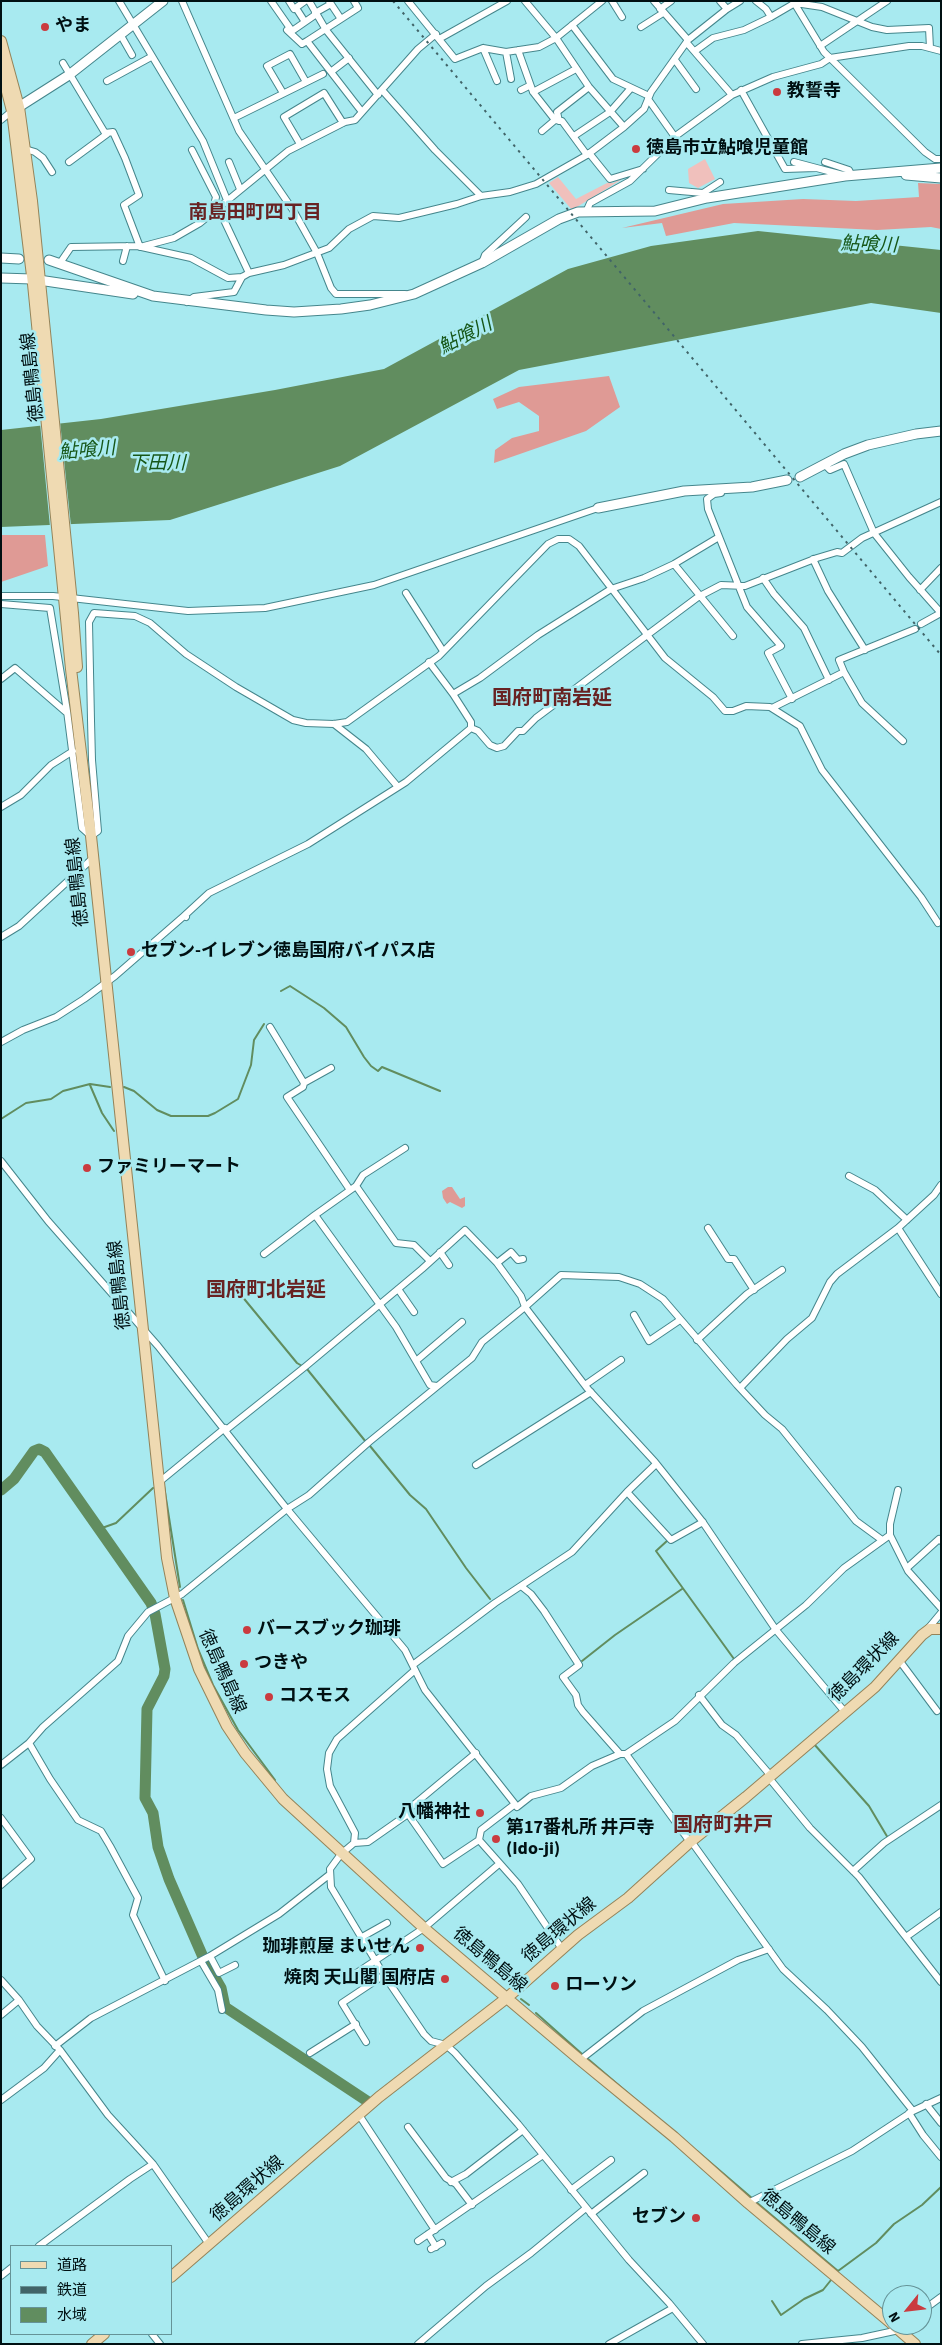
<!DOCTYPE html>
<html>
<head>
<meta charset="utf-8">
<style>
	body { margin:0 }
	#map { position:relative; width:942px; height:2345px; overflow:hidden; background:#a8eaf0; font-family:"Source Sans 3","Noto Sans JP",sans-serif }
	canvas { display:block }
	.frame { position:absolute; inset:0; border:2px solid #001012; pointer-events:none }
	.legend { position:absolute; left:10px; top:2245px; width:162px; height:90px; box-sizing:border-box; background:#a8eaf0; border:1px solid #659397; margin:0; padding:6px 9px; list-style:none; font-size:15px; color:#001012 }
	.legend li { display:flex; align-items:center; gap:10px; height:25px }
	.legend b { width:25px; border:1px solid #659397 }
	.north { position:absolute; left:882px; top:2285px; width:50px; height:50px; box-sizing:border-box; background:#a8eaf0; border:1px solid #659397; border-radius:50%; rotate:241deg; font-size:14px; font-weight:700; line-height:20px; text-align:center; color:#001012 }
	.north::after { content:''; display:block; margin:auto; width:18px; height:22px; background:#ca3b3f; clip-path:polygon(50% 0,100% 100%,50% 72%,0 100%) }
</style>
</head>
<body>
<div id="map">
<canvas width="942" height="2345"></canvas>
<div class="frame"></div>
<ul class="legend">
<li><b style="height:6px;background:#efdab2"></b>道路</li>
<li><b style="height:6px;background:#416468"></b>鉄道</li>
<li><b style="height:14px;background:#618d5f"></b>水域</li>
</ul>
<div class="north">N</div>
</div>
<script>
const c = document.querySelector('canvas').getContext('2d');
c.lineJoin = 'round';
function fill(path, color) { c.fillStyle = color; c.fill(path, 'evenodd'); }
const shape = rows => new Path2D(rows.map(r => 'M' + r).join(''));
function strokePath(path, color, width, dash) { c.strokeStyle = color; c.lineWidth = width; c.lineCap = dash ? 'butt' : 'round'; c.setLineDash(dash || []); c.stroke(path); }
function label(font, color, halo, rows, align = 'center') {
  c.font = font + ' "Source Sans 3","Noto Sans JP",sans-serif'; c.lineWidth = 5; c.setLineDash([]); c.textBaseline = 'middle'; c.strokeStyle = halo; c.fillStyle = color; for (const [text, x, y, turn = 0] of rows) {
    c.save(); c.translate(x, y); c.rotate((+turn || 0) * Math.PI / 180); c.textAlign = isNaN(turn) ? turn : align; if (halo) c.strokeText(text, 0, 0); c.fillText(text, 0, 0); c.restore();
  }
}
fill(shape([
	[705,159,715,179,698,188,689,183,688,169],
	[629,175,572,210,549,183,558,177,576,199,609,182,613,183]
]), '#f0c0bc');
fill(shape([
	[918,183,941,184,941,229,931,227,877,230,734,223,666,236,662,223,622,228,723,204,803,199,856,201,919,197],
	[609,376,620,407,586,431,494,463,495,450,512,438,539,431,539,416,519,402,497,409,493,399,519,387],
	[1,535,45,535,48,566,1,582],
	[448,1187,452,1187,460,1199,465,1197,465,1206,462,1208,450,1202,447,1204,443,1198,442,1191]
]), '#df9a95');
fill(shape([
	[758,231,941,250,941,313,871,303,519,370,340,466,170,520,1,527,1,430,101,419,275,390,384,369,568,269,651,246]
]), '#618d5f');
fill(shape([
	[60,421,71,526,50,527,40,423]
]), '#a8eaf0');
strokePath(shape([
	[281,991,290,986,324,1008,346,1027,364,1057,371,1066,378,1071,382,1067,440,1091],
	[90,1085,102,1113,114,1131],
	[124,1087,134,1091,157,1110,171,1116,208,1116,215,1113,238,1099,251,1065,254,1040,264,1024],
	[1,1119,26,1103,51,1099,63,1091,90,1084,110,1087],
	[236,1289,297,1363,307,1369,366,1442],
	[370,1446,410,1495,426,1509,466,1568,490,1599],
	[164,1486,180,1587],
	[96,1527,102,1528,116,1523,153,1488],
	[668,1540,656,1551,734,1659],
	[183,1600,198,1649,213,1685,238,1730,275,1780],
	[582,1661,615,1635,682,1589],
	[814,1744,869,1806,888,1838],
	[521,1999,529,2005],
	[536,2013,582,2054],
	[588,2059,642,2105],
	[697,2151,753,2199],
	[756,2202,838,2271,876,2243,894,2224,922,2205,941,2187],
	[772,2301,781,2315,804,2299,823,2290,831,2280]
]), '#618d5f', 2);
strokePath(shape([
	[1,1490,14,1479,34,1451,39,1449,45,1452,151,1603,155,1614,165,1669,164,1676,147,1709,145,1798,153,1813,158,1847,169,1879,203,1957,221,1988,225,2007,367,2101]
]), '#618d5f', 11);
const street = shape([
	[119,1,203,141,227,200],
	[182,1,239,131,293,210,317,253,331,288,336,294,405,294],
	[271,1,292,31,315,15],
	[289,1,294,9,305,1],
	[309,1,326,30,378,95],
	[329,1,341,19,307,41,362,112],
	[408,1,455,59,483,48,506,52,539,47,556,38,602,1],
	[525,1,556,38,589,87,624,127],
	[612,1,622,17],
	[720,1,727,9],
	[756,1,766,9,771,17,795,3,822,7,872,27,887,30,929,28,930,48],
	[793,1,824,52,925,152,935,159,941,159],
	[296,8,305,22],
	[660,9,671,1],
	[315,13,331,4],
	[341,19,358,8,354,1],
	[572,25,613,79,649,96],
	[641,27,663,13],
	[287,30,302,44,307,41],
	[120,34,132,55],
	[439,39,507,1],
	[688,40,727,9,740,1],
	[820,46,887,1],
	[483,48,497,81],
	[518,50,533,92,555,120,562,121,587,155],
	[695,51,713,38,744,30,771,17],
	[506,52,511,79],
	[675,60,696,89],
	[63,63,105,133,113,132,125,158,139,195,124,205,140,247,174,238,200,223,288,151,345,122,355,120,418,49,436,34],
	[332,71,349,58],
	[107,81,151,57],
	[382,90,435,150,481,196],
	[521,90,529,86],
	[741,90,785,169,816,168],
	[533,92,576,69],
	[283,93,267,66,290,54,306,82],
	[732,95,773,77,821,64,830,58,909,46,922,46,941,51],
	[648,99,675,137],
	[234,118,323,74],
	[1,120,12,111],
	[559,121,557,112,589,87],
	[542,131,555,120],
	[574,136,610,112,631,88],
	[300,144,284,117,324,93,343,123],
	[25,149,35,152,43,158,52,172],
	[192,150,216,197,215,201,249,273],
	[589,153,610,179,643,169],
	[69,162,107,134],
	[229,162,240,189],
	[794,162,843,175],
	[825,162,849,170,852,176],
	[669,190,703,193,710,197],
	[703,193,720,182],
	[586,212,590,203,630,181,677,135,732,95,687,43],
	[123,261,127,246],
	[60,263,71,247,137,246,191,258,228,278,242,277,249,273,284,265,329,248,349,229,373,216,399,218,457,204,481,196,510,192,536,184,587,155,624,127,644,109,651,92,688,40,654,1],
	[482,263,485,255,526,217],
	[187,302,194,297,234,292,242,277],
	[825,465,830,470,844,464,874,533,909,577,941,613],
	[721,493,714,494,707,499,708,509,747,607,781,646,768,653,792,699],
	[813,559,828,591,865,650],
	[674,564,733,636],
	[763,578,774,594,804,628,829,680],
	[920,590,941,568],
	[406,593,443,651],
	[1,596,53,596,188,611,265,608,374,585,598,508],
	[1,604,50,608,67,711,82,828,91,836,98,831,92,760,91,720,89,622,94,613,135,616,150,623,186,654,236,687,293,720,306,723,334,724,347,722,439,656,548,544,558,539,569,539,579,546,665,658,713,697,725,711,733,711,746,706,770,707,800,726,822,770,921,897,938,923],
	[921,624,941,613],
	[429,662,453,694],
	[844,672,862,703,903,741],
	[1,679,15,668,67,713],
	[772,708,844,672,839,660,915,629],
	[334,724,366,749,398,787],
	[471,728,471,722,453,694,480,678,538,635,611,589,644,578,674,564,719,537],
	[1,807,21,795,51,765,73,751],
	[184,916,209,893,308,844,406,782,471,728,478,731,490,745,497,748,504,746,518,731,523,731,536,718,698,597,721,585,745,586,817,558,837,552,842,553,862,538,941,502],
	[1,937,19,926,93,858],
	[270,1027,304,1083],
	[1,1042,23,1030,56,1017,84,999,115,976,184,916,186,917],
	[331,1068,304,1083,303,1087,287,1097,350,1190],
	[405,1148,363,1175,356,1186,315,1215,396,1327,430,1385,437,1386],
	[1,1161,48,1221,158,1346,287,1509,405,1650,425,1690,515,1804],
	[849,1176,875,1190,907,1220],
	[356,1186,396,1243,414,1245,430,1261],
	[708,1228,728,1259,734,1259,754,1290],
	[898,1228,941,1294],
	[440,1252,449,1265],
	[264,1254,315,1215],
	[497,1263,511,1252,518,1260,523,1259],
	[398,1289,414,1312],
	[634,1315,649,1341,680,1320],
	[697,1340,747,1294,782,1270],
	[416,1361,462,1322],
	[585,1385,621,1360],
	[740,1388,787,1339,812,1318,830,1282,837,1274,898,1228,934,1195,941,1185],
	[226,1430,306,1366,422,1269,465,1230,497,1263,521,1296,525,1307,561,1275,619,1277,640,1284,663,1299,737,1385,765,1415,782,1429,856,1521,882,1540],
	[656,1464,627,1492,671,1540,703,1522],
	[476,1465,591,1392],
	[158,1483,225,1428],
	[890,1535,890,1524,898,1490],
	[907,1568,939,1539,941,1541],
	[521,1586,531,1594,544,1611,579,1665,563,1677,576,1695,578,1705,583,1712,620,1754],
	[926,1631,941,1613],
	[899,1660,937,1711],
	[414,1664,495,1603,572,1552,627,1492],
	[415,1670,337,1739,329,1753,327,1769,330,1786,355,1833,354,1843,341,1854,330,1869,331,1887,384,1975,424,2034,431,2041,446,2045,455,2053,518,2124,629,2260,669,2303,703,2344],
	[699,1695,722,1725,736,1735,771,1776],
	[476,1753,411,1807,408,1814,443,1864,479,1840],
	[626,1754,690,1842],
	[1,1765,29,1743],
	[769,1778,810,1828,859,1877,941,1982],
	[1,1818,31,1859,1,1885],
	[691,1841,783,1969,827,2010,862,2047,913,2111],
	[354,1843,368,1842,408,1814],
	[853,1871,884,1843,941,1805],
	[362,1937,387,1923],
	[906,1937,941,1912],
	[562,1949,518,1884,479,1840,481,1830,515,1804,517,1807,531,1796,561,1788,592,1766,620,1754,626,1754,675,1721,734,1663,806,1605,844,1568,890,1535,908,1571,941,1608],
	[210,1956,219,1973,235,1965],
	[201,1961,218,1990,222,2010],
	[349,1978,424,1928,499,1864],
	[1,1980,19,2000,37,2026,60,2050,108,2115,153,2164,209,2244],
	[165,1981,133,1915,138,1898,110,1846,101,1831,78,1820,50,1779,29,1743,43,1727,118,1661,128,1636,148,1612,182,1594,287,1509,309,1495,369,1442,472,1358,482,1342,525,1307,587,1388,655,1462,702,1521,776,1630,845,1712],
	[1,2015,19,2000],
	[366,2042,342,2003,384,1975],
	[55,2046,91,2018,210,1956,279,1914,329,1875],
	[310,2053,356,2024],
	[580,2060,643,2011,738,1960,769,1949],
	[1,2100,44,2068,60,2050],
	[926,2104,941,2123],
	[909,2113,923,2135,941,2157],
	[359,2115,435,2230],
	[408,2127,446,2178,456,2184,472,2205],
	[451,2182,466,2174,523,2130],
	[571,2190,611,2160],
	[748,2203,852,2151,913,2111,941,2098],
	[591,2214,644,2173],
	[428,2234,436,2247],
	[418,2241,543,2155],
	[39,2246,130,2179,153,2164],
	[431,2249,442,2243],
	[1,2276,11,2268],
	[922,2311,941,2297],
	[152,2334,160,2344],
	[418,2344,486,2286,531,2253,586,2208],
	[609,2344,673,2308],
	[802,2344,862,2338,899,2330,904,2325]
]);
const secondary = shape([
	[14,110,69,75,163,1],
	[906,175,941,178],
	[1,258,19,259],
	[49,260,153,296,266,310,294,312,341,309,370,305,414,294,482,263,559,219,578,212,655,211,707,198,845,176,941,168],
	[1,278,32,279,133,294],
	[800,477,844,454,868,445,916,434,941,431],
	[598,508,684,491,752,487,787,480]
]);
const primary = shape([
	[1,41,19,107,32,201,73,613,77,667],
	[1,68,12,111,33,284,71,669,91,836,167,1558,175,1598,199,1669,227,1726,245,1753,283,1799,424,1928,580,2060,674,2137,748,2203,892,2324],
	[171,2277,379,2097,508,1997,578,1935,628,1898,690,1842,746,1797,875,1687,922,1635,930,1629,941,1629],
	[893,2325,915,2344],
	[92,2344,104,2334]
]);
strokePath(street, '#45868c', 8);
strokePath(secondary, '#45868c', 11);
strokePath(primary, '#948359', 12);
strokePath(street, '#fff', 6);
strokePath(secondary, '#fff', 9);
strokePath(primary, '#efdab2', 10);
strokePath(shape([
	[393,1,941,655]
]), '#416468', 2, [2.5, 5]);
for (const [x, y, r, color] of [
	[45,27,5,"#ca3b3f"],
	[777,92,5,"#ca3b3f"],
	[636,149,5,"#ca3b3f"],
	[131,952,5,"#ca3b3f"],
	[87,1168,5,"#ca3b3f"],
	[247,1630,5,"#ca3b3f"],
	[244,1664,5,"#ca3b3f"],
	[269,1697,5,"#ca3b3f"],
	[480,1813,5,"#ca3b3f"],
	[496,1839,5,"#ca3b3f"],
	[420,1948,5,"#ca3b3f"],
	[445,1979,5,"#ca3b3f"],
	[555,1986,5,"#ca3b3f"],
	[696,2218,5,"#ca3b3f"]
]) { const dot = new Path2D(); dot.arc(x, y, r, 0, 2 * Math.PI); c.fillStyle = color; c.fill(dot); strokePath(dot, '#a8eaf0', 2); }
label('bold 18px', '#001012', '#a8eaf0', [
	["やま",55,27],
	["教誓寺",787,92],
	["徳島市立鮎喰児童館",646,149],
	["セブン-イレブン徳島国府バイパス店",141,952],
	["ファミリーマート",97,1168],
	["バースブック珈琲",257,1630],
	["つきや",254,1664],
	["コスモス",279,1697],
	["八幡神社",470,1813,"right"],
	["第17番札所 井戸寺",506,1829],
	["(Ido-ji)",506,1850],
	["珈琲煎屋 まいせん",410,1948,"right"],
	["焼肉 天山閣 国府店",435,1979,"right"],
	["ローソン",565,1986],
	["セブン",686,2218,"right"]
], 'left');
label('18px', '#001012', '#a8eaf0', [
	["徳島鴨島線",34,377,-96],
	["徳島鴨島線",79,882,-96],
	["徳島鴨島線",121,1285,-96],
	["徳島環状線",865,1668,-45],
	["徳島鴨島線",221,1672,66],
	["徳島環状線",560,1931,-40],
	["徳島鴨島線",489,1961,40],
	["徳島環状線",248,2190,-41],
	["徳島鴨島線",797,2223,40]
]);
label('bold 19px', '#682222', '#a8eaf0', [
	["南島田町四丁目",255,214]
]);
label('italic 19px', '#175718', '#a8eaf0', [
	["鮎喰川",869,246,2],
	["鮎喰川",466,337,-27],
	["鮎喰川",87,452,-5],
	["下田川",157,465]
]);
label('bold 20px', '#682222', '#a8eaf0', [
	["国府町南岩延",552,700],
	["国府町北岩延",266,1292],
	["国府町井戸",723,1827]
]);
</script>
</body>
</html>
